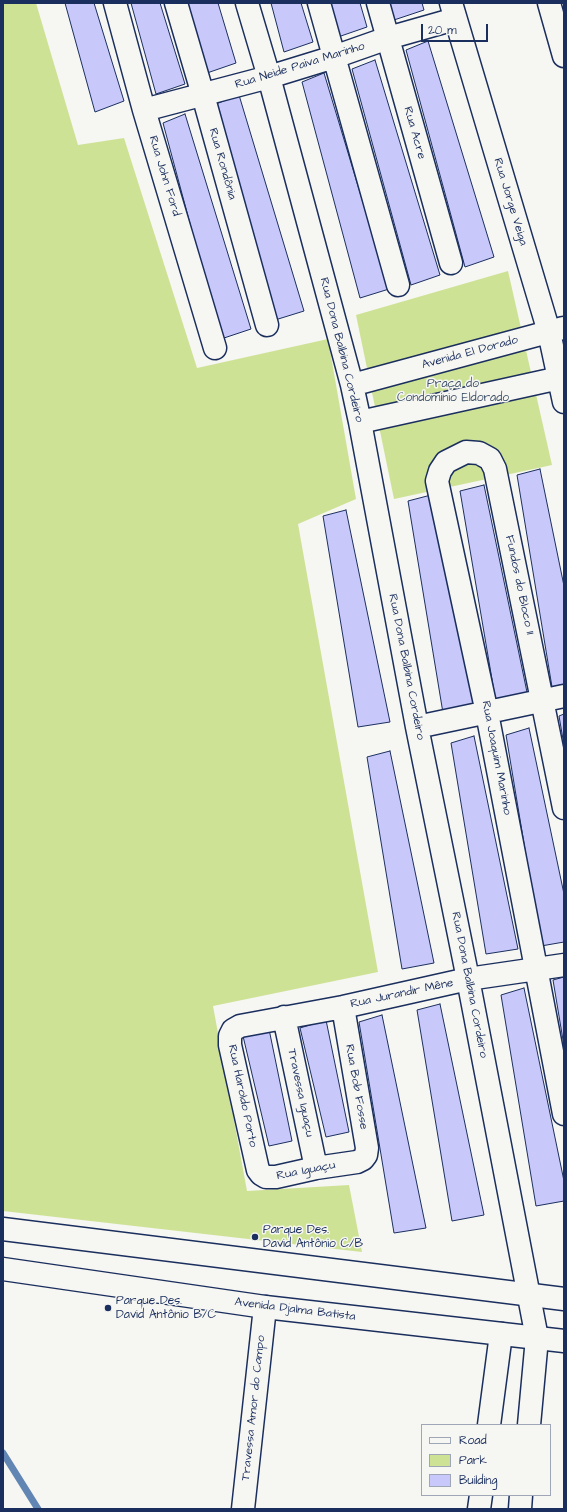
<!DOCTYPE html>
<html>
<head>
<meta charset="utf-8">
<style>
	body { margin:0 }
	#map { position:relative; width:567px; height:1512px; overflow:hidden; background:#f6f6f2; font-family:"Architects Daughter",sans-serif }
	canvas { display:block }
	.frame { position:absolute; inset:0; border:4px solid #1b2f5e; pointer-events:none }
	.legend { position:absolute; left:421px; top:1424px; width:130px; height:72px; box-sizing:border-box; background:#f6f6f2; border:1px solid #9ea6b7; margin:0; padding:5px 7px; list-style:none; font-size:12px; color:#1b2f5e }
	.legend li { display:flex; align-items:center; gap:8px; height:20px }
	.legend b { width:20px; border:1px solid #9ea6b7 }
	.scale { position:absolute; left:421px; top:24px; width:67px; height:18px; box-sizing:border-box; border:2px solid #1b2f5e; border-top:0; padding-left:5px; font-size:12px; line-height:14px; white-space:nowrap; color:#1b2f5e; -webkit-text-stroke:3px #f6f6f2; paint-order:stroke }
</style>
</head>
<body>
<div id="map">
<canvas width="567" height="1512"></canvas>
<div class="frame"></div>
<ul class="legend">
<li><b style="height:5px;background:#f6f6f2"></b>Road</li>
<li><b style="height:11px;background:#cee296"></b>Park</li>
<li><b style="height:11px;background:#c8c8fa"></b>Building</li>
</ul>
<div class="scale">20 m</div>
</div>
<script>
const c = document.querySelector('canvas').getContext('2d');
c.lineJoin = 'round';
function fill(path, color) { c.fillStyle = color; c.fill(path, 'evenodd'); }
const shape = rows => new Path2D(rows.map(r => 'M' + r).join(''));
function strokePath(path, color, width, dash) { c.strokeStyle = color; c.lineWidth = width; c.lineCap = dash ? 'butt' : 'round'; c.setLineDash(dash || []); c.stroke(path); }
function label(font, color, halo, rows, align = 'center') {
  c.font = font + ' "Architects Daughter",sans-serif'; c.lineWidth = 3; c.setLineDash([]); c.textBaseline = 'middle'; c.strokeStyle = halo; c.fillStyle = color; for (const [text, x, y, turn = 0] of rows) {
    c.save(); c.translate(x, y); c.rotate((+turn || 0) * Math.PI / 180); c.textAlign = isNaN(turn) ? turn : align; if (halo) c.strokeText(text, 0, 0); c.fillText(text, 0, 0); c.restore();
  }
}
fill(shape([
	[3,3,36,3,78,145,124,138,197,368,328,339,356,499,298,524,378,972,213,1006,247,1191,349,1185,362,1252,3,1211],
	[508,271,552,465,394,499,356,315]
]), '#cee296');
strokePath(shape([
	[3,1453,38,1509]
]), '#6186b3', 7);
const building = shape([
	[65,3,94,3,124,101,95,112,65,3],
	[131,3,160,3,185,84,156,94,131,3],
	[188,3,218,3,236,63,207,73,188,3],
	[271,3,301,3,313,42,284,52,271,3],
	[329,3,360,3,367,27,338,37,329,3],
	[390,3,422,3,424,10,394,20,390,3],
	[428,41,494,257,465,267,406,50,428,41],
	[375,60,440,275,411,285,352,69,375,60],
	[324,73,389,289,360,298,302,82,324,73],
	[239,95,304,311,275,320,216,104,239,95],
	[185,114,251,329,221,339,163,123,185,114],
	[540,469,564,586,564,684,552,687,517,475,540,469],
	[484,485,528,697,496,703,460,491,484,485],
	[431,495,475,707,443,713,408,501,431,495],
	[346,510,390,722,358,727,323,516,346,510],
	[564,714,564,745,559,716,564,714],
	[529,728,564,894,564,942,541,946,506,735,529,728],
	[474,736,518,949,486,954,451,743,474,736],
	[390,751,434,963,402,969,367,757,390,751],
	[564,977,564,1046,553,980,564,977],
	[524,988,564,1181,564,1201,536,1206,501,995,524,988],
	[440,1004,484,1215,452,1221,417,1010,440,1004],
	[382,1015,426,1228,394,1233,359,1022,382,1015],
	[326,1020,349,1132,326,1137,300,1028,326,1020],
	[269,1029,292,1141,269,1146,243,1036,269,1029]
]);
fill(building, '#c8c8fa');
strokePath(building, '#1b2f5e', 1);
const minor = shape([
	[115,3,144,110,215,348],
	[176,3,203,95,267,325],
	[247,3,269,77,352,385,360,422,417,727,468,979,537,1338,529,1425],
	[319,3,398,285],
	[378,3,451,263],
	[451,3,549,332,564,402],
	[549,3,564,56],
	[144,110,269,77,334,57,388,38,455,19],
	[352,385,563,328],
	[360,422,564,377],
	[417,727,564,696],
	[564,808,495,469,490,459,479,453,466,452,446,462,440,471,437,481,487,713,564,1114],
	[343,1007,367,1148,366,1155,363,1159,357,1162,316,1168,276,1177,266,1177,261,1174,258,1170,230,1045,230,1036,233,1030,240,1026,343,1007,468,979,564,965],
	[284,1017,316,1168],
	[489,1425,501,1334],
	[243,1509,265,1307],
	[479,1509,481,1495],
	[520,1509,521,1495]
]);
const major = shape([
	[3,1229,564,1299],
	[3,1269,265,1307,564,1341]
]);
strokePath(minor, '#1b2f5e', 25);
strokePath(major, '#1b2f5e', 25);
strokePath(minor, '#f6f6f2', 22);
strokePath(major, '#f6f6f2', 22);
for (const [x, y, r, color] of [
	[255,1237,4,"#1b2f5e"],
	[108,1308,4,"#1b2f5e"]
]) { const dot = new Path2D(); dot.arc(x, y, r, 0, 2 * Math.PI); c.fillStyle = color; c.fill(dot); strokePath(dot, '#f6f6f2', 1.5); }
label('12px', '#1b2f5e', '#f6f6f2', [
	["Rua Neide Paiva Marinho",300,66,-17],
	["Rua Acre",414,133,74],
	["Rua Rondônia",222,164,74],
	["Rua John Ford",164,176,73],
	["Rua Jorge Veiga",510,202,73],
	["Rua Dona Balbina Cordeiro",341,350,76],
	["Avenida El Dorado",470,353,-15],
	["Fundos do Bloco 11",519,585,78],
	["Rua Dona Balbina Cordeiro",406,667,79],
	["Rua Joaquim Marinho",496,758,79],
	["Rua Dona Balbina Cordeiro",469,985,79],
	["Rua Jurandir Mêne",402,994,-12],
	["Rua Bob Fosse",356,1087,80],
	["Travessa Iguaçu",300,1093,78],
	["Rua Haroldo Porto",242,1096,78],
	["Rua Iguaçu",306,1171,-11],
	["Avenida Djalma Batista",295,1310,7],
	["Travessa Amor do Campo",254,1408,-84]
]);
label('12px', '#3f5369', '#f6f6f2', [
	["Praça do",453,384],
	["Condomínio Eldorado",453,398]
]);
label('12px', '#1b2f5e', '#f6f6f2', [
	["Parque Des.",263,1230],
	["David Antônio C/B",263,1244],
	["Parque Des.",116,1301],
	["David Antônio B/C",116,1315]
], 'left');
</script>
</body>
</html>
